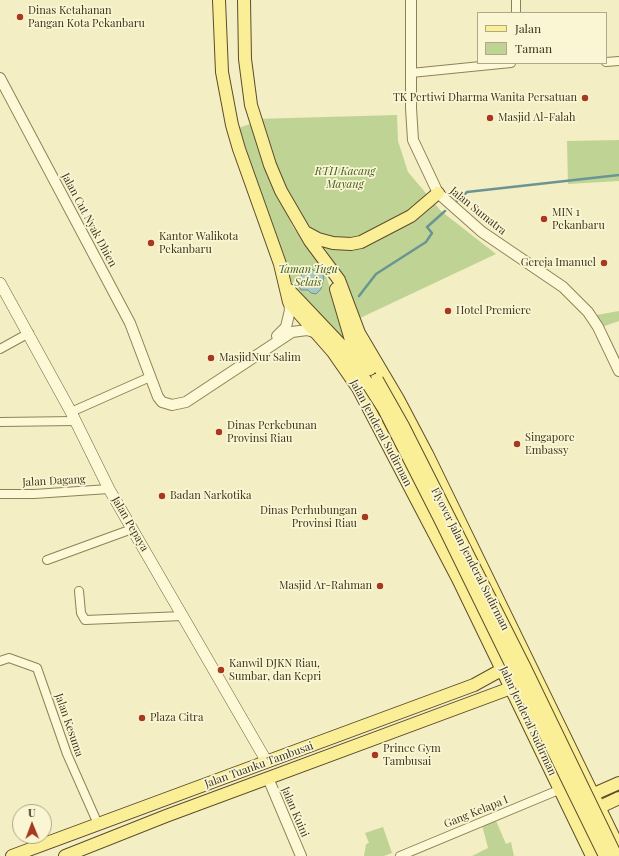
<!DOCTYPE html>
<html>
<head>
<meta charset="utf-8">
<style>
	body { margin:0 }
	#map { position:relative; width:619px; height:856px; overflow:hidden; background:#f3eec3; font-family:"Playfair Display",serif }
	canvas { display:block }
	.legend { position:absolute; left:477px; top:12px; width:130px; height:52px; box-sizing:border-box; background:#faf6d3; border:1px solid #afa88a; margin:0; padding:5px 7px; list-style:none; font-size:12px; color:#3e331d }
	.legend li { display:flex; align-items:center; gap:8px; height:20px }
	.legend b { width:20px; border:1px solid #afa88a }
	.north { position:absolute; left:12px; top:804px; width:40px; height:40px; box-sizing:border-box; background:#faf6d3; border:1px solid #afa88a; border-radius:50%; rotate:359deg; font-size:11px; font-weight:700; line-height:16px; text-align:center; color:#3e331d }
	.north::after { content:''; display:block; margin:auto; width:14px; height:18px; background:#a6391f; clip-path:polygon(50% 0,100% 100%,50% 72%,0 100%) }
</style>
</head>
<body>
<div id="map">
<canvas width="619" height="856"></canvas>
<ul class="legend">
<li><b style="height:5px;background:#faef96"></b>Jalan</li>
<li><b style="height:11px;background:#bfd395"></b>Taman</li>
</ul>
<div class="north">U</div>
</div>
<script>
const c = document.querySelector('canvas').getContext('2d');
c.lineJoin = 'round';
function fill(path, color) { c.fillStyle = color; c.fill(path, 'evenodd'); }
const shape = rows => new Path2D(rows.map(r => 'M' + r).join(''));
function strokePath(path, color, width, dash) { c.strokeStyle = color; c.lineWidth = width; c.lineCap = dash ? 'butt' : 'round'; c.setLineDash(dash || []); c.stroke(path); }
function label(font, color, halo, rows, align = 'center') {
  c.font = font + ' "Playfair Display",serif'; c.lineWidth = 3.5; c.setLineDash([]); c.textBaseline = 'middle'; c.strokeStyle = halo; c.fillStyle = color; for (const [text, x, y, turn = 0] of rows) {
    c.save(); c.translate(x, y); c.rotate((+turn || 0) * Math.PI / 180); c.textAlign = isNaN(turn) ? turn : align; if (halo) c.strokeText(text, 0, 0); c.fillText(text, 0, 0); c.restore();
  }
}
fill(shape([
	[397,115,398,141,408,172,441,211,496,254,358,319,326,250,291,209,254,119],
	[250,124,267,172,293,227,324,269,349,347,290,280,238,128],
	[619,140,619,181,568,184,567,141],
	[619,311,619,321,599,328,591,316],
	[494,816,506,844,511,842,514,856,472,856,488,848,481,821],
	[383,827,392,853,384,856,364,856,366,844,369,843,365,833]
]), '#bfd395');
const water = shape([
	[306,268,311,268,314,271,319,271,324,276,321,289,316,294,311,293,308,290,301,290,299,286,299,280,302,278,301,273,306,268]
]);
fill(water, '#a5c6c2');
strokePath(water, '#6a9593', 1);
strokePath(shape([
	[457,201,467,192,619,175],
	[359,296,376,274,426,242,432,233,427,227,445,211]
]), '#6a9593', 2.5);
const minor = shape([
	[516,0,516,13],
	[606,62,619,61],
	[411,73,511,63],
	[0,349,29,333],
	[71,412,150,377],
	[0,422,76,421],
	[0,494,34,494,109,489],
	[47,560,132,529],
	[79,591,81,613,85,620,183,616],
	[0,661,9,658,37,668,67,754,98,824],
	[400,856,561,789]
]);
const tertiary = shape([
	[411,0,411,108,413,140,438,193,482,232,563,287,588,312,598,327,619,371],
	[0,78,130,323,158,397,162,402,172,405,186,402,292,332,307,330,317,333],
	[277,336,286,327,290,310,289,302],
	[268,778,301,856]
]);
const secondary = shape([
	[0,283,71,412,109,489,267,762]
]);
const primary = shape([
	[219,0,222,72,232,125,239,149,280,264,289,302,333,352,358,388,458,579,592,856],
	[244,0,245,59,251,105,270,165,281,191,310,241,339,280,359,333,398,399,427,454,619,848],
	[305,232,318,239,333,243,351,244,361,242,411,216,438,193],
	[336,289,351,340,370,369],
	[289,290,342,346,368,384],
	[589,789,594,794,619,783],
	[600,807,619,798],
	[12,856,474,685,503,669],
	[65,856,166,816,511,688]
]);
strokePath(minor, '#908057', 10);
strokePath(tertiary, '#908057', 12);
strokePath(secondary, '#72613a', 12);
strokePath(primary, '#5d4c2b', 14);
strokePath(minor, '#fdf9d7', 8);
strokePath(tertiary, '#fdf9d7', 10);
strokePath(secondary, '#fdf9d7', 11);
strokePath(primary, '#faef96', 12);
const primaryBridge = shape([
	[377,380,403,426,525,668,616,856],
	[368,384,384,409,441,521,605,856]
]);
strokePath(primaryBridge, '#5d4c2b', 14, []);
strokePath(primaryBridge, '#faef96', 12);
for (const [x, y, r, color] of [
	[20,17,4,"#a6391f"],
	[585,98,4,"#a6391f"],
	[490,118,4,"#a6391f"],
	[544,219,4,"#a6391f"],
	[151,243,4,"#a6391f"],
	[604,263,4,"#a6391f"],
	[448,311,4,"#a6391f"],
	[211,358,4,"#a6391f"],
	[219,432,4,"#a6391f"],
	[517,444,4,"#a6391f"],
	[162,496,4,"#a6391f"],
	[365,517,4,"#a6391f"],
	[380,586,4,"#a6391f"],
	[221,670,4,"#a6391f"],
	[142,718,4,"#a6391f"],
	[375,755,4,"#a6391f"]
]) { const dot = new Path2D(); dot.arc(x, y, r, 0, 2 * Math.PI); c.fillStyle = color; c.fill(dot); strokePath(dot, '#faf6d3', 1.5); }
label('11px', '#3e331d', '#faf6d3', [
	["Dinas Ketahanan",28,11],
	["Pangan Kota Pekanbaru",28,24],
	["TK Pertiwi Dharma Wanita Persatuan",577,98,"right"],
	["Masjid Al-Falah",498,118],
	["MIN 1",552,213],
	["Pekanbaru",552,226],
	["Kantor Walikota",159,237],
	["Pekanbaru",159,250],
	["Gereja Imanuel",596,263,"right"],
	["Hotel Premiere",456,311],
	["MasjidNur Salim",219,358],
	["Dinas Perkebunan",227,426],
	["Provinsi Riau",227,439],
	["Singapore",525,438],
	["Embassy",525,451],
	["Badan Narkotika",170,496],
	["Dinas Perhubungan",357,511,"right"],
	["Provinsi Riau",357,524,"right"],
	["Masjid Ar-Rahman",372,586,"right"],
	["Kanwil DJKN Riau,",229,664],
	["Sumbar, dan Kepri",229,677],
	["Plaza Citra",150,718],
	["Prince Gym",383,749],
	["Tambusai",383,762]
], 'left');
label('italic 11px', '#425d21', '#faf6d3', [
	["RTH Kacang",345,172],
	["Mayang",345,185],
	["Taman Tugu",308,270],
	["Selais",308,283]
]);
label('11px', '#3e331d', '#faf6d3', [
	["Jalan Sumatra",478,211,39],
	["Jalan Cut Nyak Dhien",89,220,62],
	["Jalan Jenderal Sudirman",381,433,62],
	["Jalan Dagang",54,481,-3],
	["Jalan Pepaya",130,524,60],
	["Flyover Jalan Jenderal Sudirman",470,559,63],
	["Jalan Jenderal Sudirman",528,721,65],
	["Jalan Kesuma",69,725,71],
	["Jalan Tuanku Tambusai",259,765,-20],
	["Jalan Kuini",295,812,67],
	["Gang Kelapa I",476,812,-22]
]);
</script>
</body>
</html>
